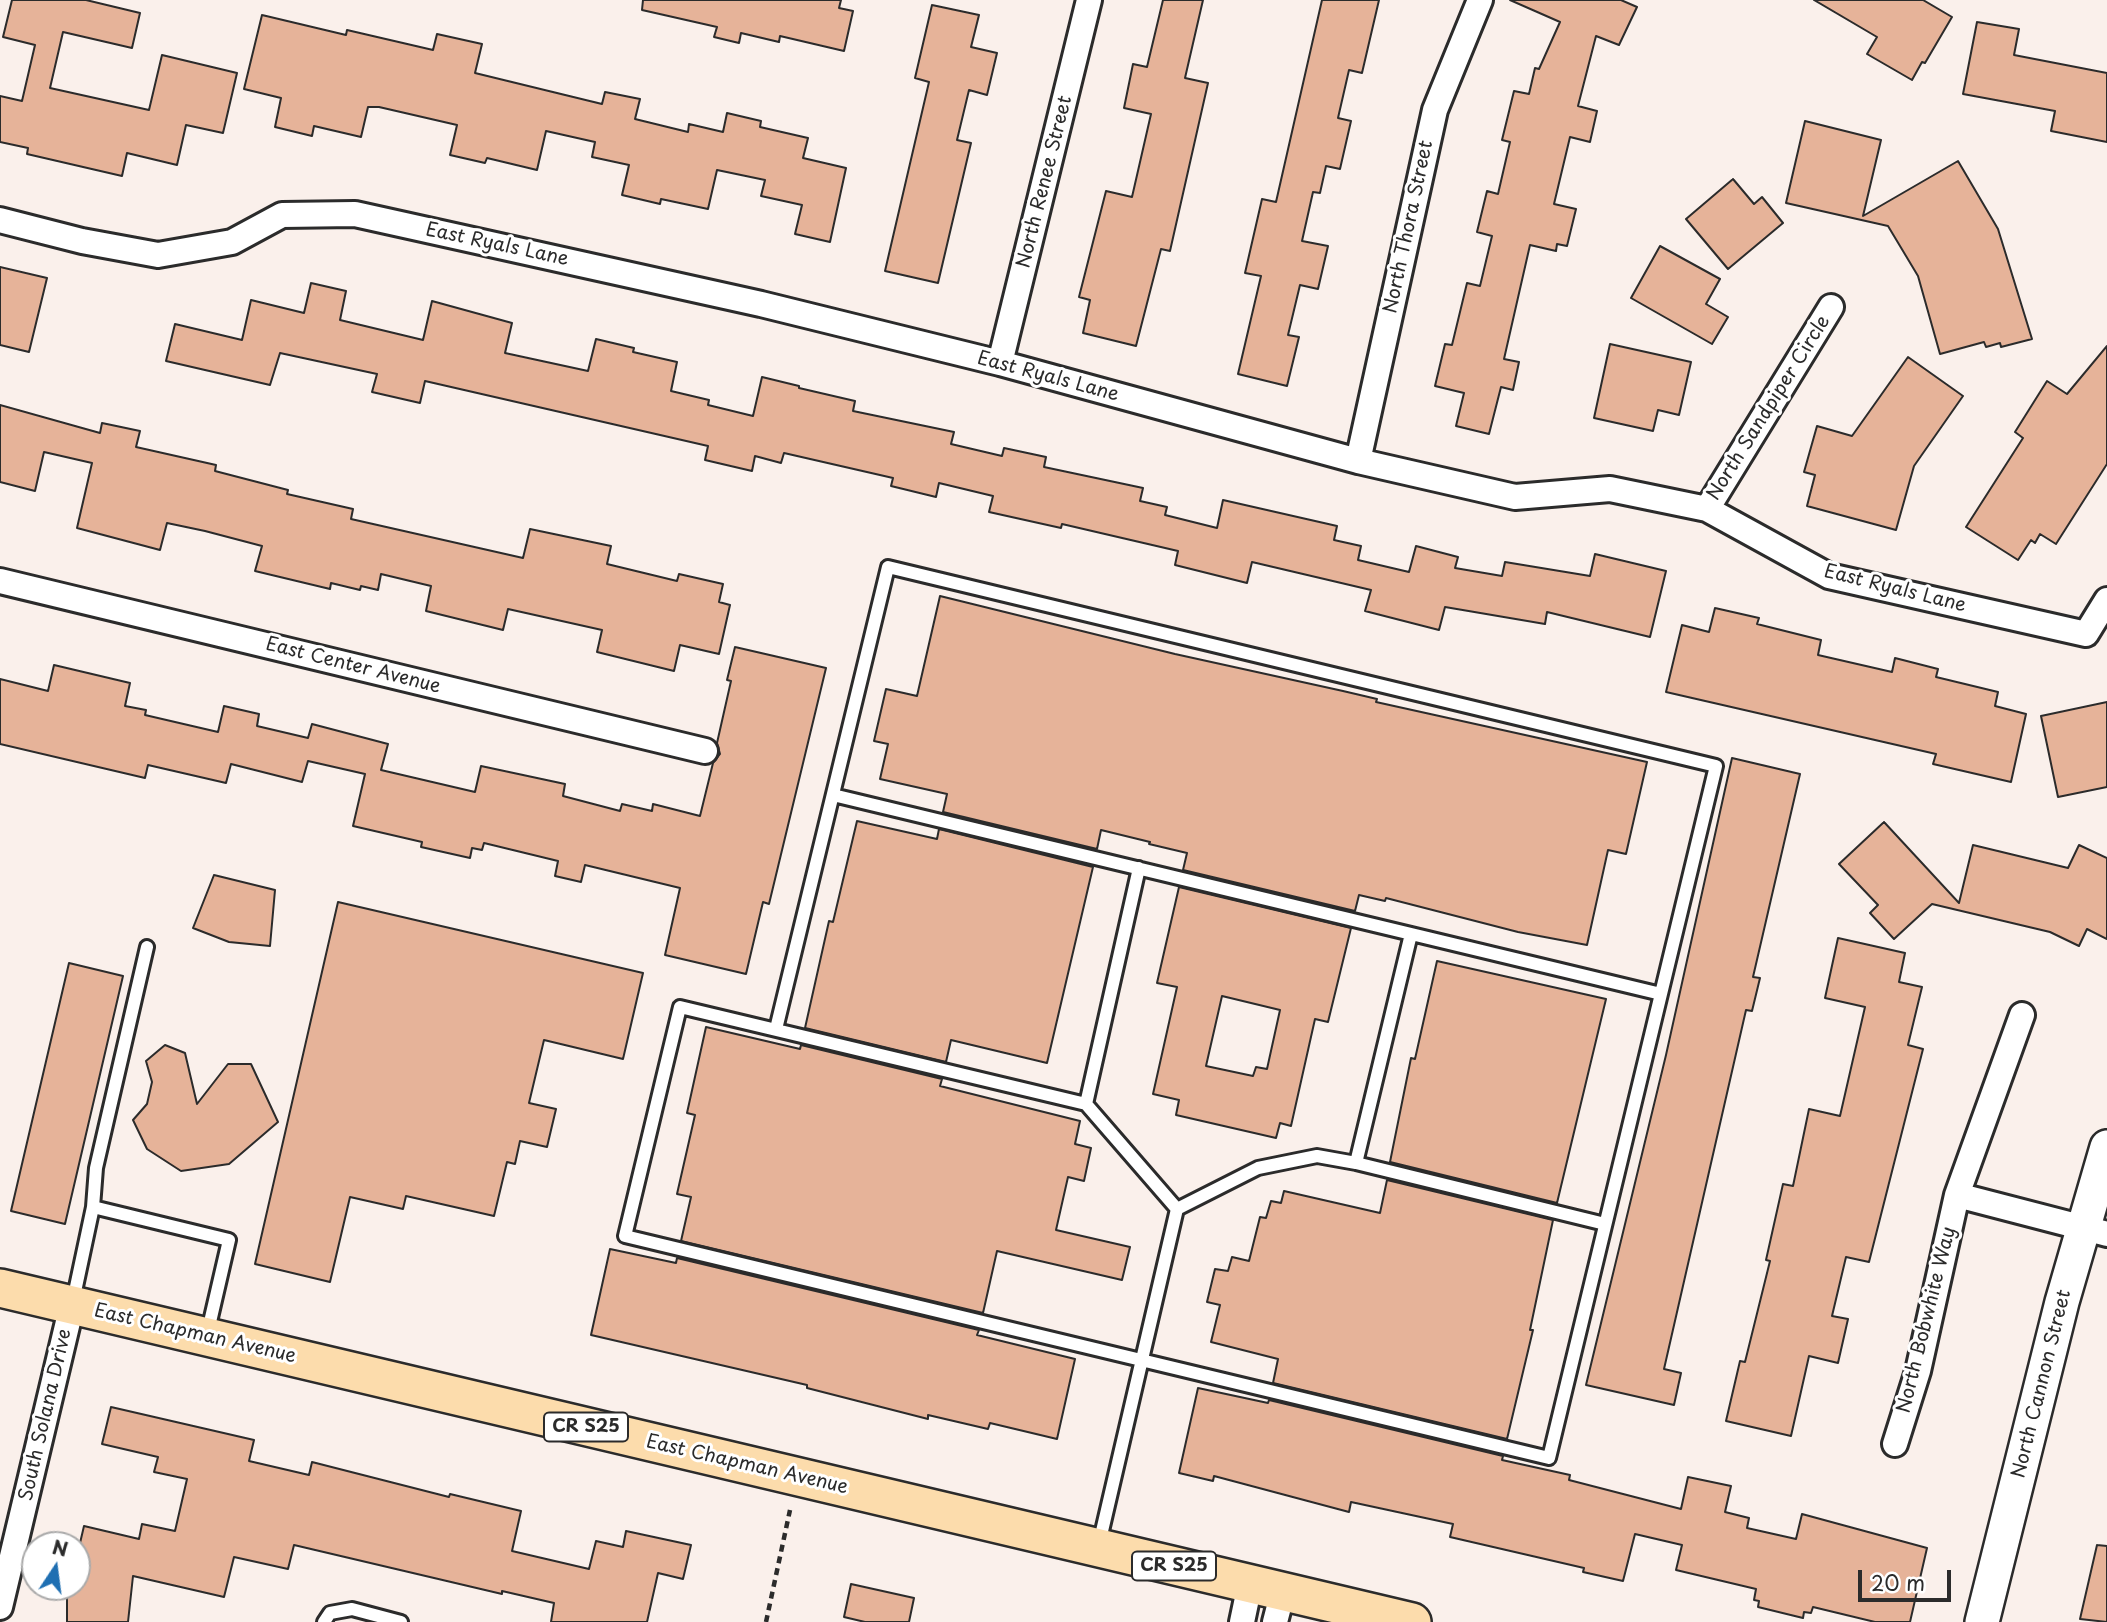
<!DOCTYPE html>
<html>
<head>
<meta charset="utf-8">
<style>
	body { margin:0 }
	#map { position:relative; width:2107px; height:1622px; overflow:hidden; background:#faf0eb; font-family:"Playpen Sans",sans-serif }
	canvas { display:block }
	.north { position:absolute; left:21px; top:1531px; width:70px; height:70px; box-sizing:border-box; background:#fff; border:2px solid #aaa; border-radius:50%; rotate:13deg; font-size:19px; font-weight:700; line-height:28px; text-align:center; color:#2b2b2b }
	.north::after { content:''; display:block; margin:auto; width:24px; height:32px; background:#1f6fb2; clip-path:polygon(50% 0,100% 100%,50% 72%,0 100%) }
	.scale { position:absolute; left:1858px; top:1570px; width:93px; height:32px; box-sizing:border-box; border:4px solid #2b2b2b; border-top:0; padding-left:9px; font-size:21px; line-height:24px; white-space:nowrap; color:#2b2b2b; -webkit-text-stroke:5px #fff; paint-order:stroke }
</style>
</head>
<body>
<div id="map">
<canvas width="2107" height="1622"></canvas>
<div class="north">N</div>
<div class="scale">20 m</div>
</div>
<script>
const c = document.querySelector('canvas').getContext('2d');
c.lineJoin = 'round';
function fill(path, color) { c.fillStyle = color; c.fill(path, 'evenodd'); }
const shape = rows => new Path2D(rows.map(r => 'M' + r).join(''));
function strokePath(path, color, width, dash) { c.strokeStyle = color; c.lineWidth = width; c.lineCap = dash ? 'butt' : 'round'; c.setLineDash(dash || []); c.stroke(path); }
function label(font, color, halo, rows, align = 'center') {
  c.font = font + ' "Playpen Sans",sans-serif'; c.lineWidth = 6; c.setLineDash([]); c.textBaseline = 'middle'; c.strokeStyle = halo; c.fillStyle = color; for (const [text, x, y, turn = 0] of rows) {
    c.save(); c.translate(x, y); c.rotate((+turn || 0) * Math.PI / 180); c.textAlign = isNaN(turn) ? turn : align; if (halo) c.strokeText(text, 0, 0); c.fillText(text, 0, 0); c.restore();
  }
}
const building = shape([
	[12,0,86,0,140,13,132,48,63,32,50,88,149,110,162,55,237,73,223,133,186,125,177,165,127,153,122,176,27,154,28,148,0,142,0,96,22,101,35,45,3,37,12,0],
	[643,0,841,0,839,8,853,11,844,51,780,36,779,42,741,33,739,43,714,37,717,27,642,10,643,0],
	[1163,0,1203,0,1185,78,1208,83,1170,251,1161,249,1136,346,1083,333,1090,300,1079,297,1106,191,1132,197,1151,114,1124,108,1133,64,1147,67,1163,0],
	[1322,0,1379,0,1362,73,1349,70,1338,118,1351,121,1340,169,1326,166,1320,193,1313,192,1302,241,1328,246,1318,289,1300,285,1288,335,1299,337,1287,386,1238,374,1261,276,1245,273,1262,199,1276,202,1322,0],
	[1510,0,1621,0,1637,7,1619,45,1596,36,1578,106,1597,111,1590,142,1570,137,1554,204,1576,209,1567,246,1557,244,1556,251,1530,245,1504,359,1519,362,1513,390,1501,387,1489,434,1456,426,1464,393,1435,386,1445,344,1452,345,1467,283,1480,286,1492,236,1477,232,1487,191,1498,194,1510,142,1502,140,1514,91,1529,94,1535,68,1539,69,1560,22,1510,0],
	[1814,0,1923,0,1952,17,1925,63,1922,62,1912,80,1867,54,1877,37,1814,0],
	[932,5,979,15,971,47,997,53,987,95,969,90,957,140,971,143,938,283,885,271,929,82,915,78,932,5],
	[262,15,346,35,347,30,433,50,437,34,482,44,475,73,602,104,605,92,640,99,635,119,688,132,689,124,723,132,727,113,761,121,760,127,808,138,803,158,846,168,830,242,795,234,802,205,761,196,765,180,717,170,708,209,661,199,660,204,622,195,629,165,592,157,595,142,546,131,537,170,487,158,485,163,450,155,457,125,379,107,368,107,361,137,314,126,312,136,275,127,281,98,244,89,262,15],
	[1977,22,2019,29,2014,55,2107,73,2107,142,2051,131,2055,111,1963,94,1977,22],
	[1805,121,1881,140,1863,216,1958,161,1998,229,2032,339,2001,347,2000,343,1986,347,1984,342,1940,354,1918,276,1888,226,1786,203,1805,121],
	[1733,179,1754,204,1762,197,1783,223,1728,269,1686,219,1733,179],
	[1660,246,1720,279,1706,304,1728,317,1712,344,1631,298,1660,246],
	[0,267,47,278,29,352,0,345,0,267],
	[311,283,346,291,340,320,423,340,432,301,512,323,505,353,588,371,596,339,634,348,633,352,677,362,671,391,709,400,708,405,753,416,762,377,799,386,799,388,855,401,853,411,954,432,951,444,1002,456,1004,448,1046,457,1044,467,1143,488,1140,501,1167,507,1165,515,1217,528,1223,500,1337,526,1334,540,1361,546,1358,560,1409,572,1416,546,1458,557,1455,568,1502,576,1505,562,1590,576,1595,554,1666,571,1650,637,1547,612,1545,624,1445,607,1439,630,1365,611,1371,590,1252,562,1247,583,1175,565,1178,551,1062,524,1061,528,989,512,993,496,939,483,936,497,891,486,893,478,784,453,781,463,755,456,752,471,705,460,708,446,425,381,420,403,372,392,377,374,280,353,270,385,166,361,175,324,242,340,251,300,304,313,311,283],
	[1610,344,1691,362,1679,415,1658,410,1653,431,1594,418,1610,344],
	[2107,346,2107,464,2056,544,2040,534,2035,543,2031,540,2018,560,1966,527,2023,438,2015,432,2047,381,2067,394,2107,346],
	[1908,357,1963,396,1914,466,1896,530,1807,506,1815,475,1804,472,1817,426,1852,436,1908,357],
	[0,405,100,433,102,423,140,431,136,447,216,465,215,471,288,490,287,494,353,509,351,519,523,558,530,529,611,546,607,564,677,581,679,574,723,584,719,602,730,605,719,654,680,645,674,671,597,652,602,630,508,609,503,630,426,611,431,586,381,574,378,590,361,586,360,590,331,583,330,589,255,571,262,546,205,531,167,523,160,550,77,528,92,463,44,452,35,491,0,482,0,405],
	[940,596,1175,654,1343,691,1377,699,1376,702,1647,762,1626,854,1608,850,1587,945,1518,932,1386,898,1385,901,1359,895,1355,911,1183,870,1187,853,1149,844,1150,842,1101,830,1097,849,943,812,947,794,880,779,888,744,874,741,886,689,917,696,940,596],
	[1715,608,1759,618,1757,624,1821,640,1818,655,1892,672,1895,658,1938,669,1936,677,1998,692,1995,706,2026,714,2011,782,1933,764,1936,754,1666,692,1682,625,1709,632,1715,608],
	[735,647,826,668,769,904,763,902,746,974,665,955,680,888,585,865,581,882,555,876,558,861,484,843,482,850,472,848,470,858,421,847,422,842,353,826,365,774,308,761,302,782,231,764,226,783,148,765,145,778,0,744,0,679,48,691,54,665,130,683,125,706,146,710,145,715,218,732,224,706,259,714,257,726,308,738,312,724,388,744,381,770,475,792,481,766,565,784,563,796,620,811,622,804,652,811,653,804,700,816,713,763,720,754,717,743,731,681,727,680,735,647],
	[2107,702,2107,787,2058,797,2041,716,2107,702],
	[1732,758,1800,774,1753,977,1760,978,1752,1011,1746,1010,1664,1369,1681,1373,1674,1405,1586,1385,1666,1055,1732,758],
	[857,821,937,839,939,829,1093,867,1047,1063,951,1040,946,1062,805,1028,829,921,833,922,857,821],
	[1884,822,1959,903,1973,845,2068,868,2079,845,2107,858,2107,939,2087,929,2079,946,2050,932,1932,904,1894,939,1870,913,1878,905,1839,864,1884,822],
	[214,875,275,890,270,946,229,942,193,928,214,875],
	[1179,887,1351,928,1328,1022,1315,1019,1291,1126,1280,1123,1276,1138,1176,1115,1179,1100,1153,1094,1177,987,1157,983,1179,887],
	[1222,996,1280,1010,1267,1069,1256,1067,1253,1076,1206,1066,1222,996],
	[338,902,643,973,623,1059,544,1040,529,1103,556,1109,547,1147,520,1141,515,1164,507,1162,494,1216,406,1196,403,1209,350,1197,330,1282,255,1264,338,902],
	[1838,938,1905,953,1899,982,1922,987,1908,1045,1923,1049,1869,1262,1846,1257,1832,1316,1848,1319,1838,1363,1809,1356,1791,1436,1726,1421,1740,1361,1745,1362,1770,1261,1766,1260,1783,1184,1793,1186,1809,1109,1840,1116,1865,1007,1825,998,1838,938],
	[1437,961,1606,999,1557,1203,1390,1162,1411,1058,1415,1059,1437,961],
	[69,963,123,976,65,1224,11,1211,69,963],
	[706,1027,800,1049,801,1045,942,1079,940,1086,1080,1121,1075,1144,1091,1148,1084,1181,1068,1177,1056,1230,1130,1247,1122,1280,997,1251,983,1313,681,1241,691,1197,677,1194,695,1115,687,1113,706,1027],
	[165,1045,185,1053,197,1104,228,1064,251,1064,278,1122,229,1164,181,1171,147,1149,133,1120,147,1104,152,1082,146,1061,165,1045],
	[1387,1180,1553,1220,1530,1330,1533,1330,1507,1439,1273,1383,1278,1359,1211,1342,1220,1305,1207,1302,1215,1269,1228,1271,1232,1257,1249,1261,1260,1217,1266,1218,1271,1201,1281,1203,1284,1191,1380,1213,1387,1180],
	[610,1249,676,1263,677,1258,979,1330,977,1335,1075,1359,1057,1439,990,1423,988,1429,928,1415,928,1419,807,1388,807,1385,591,1335,610,1249],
	[1198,1388,1268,1403,1269,1400,1503,1456,1502,1460,1570,1475,1569,1480,1681,1509,1688,1477,1731,1486,1725,1512,1749,1518,1747,1528,1796,1539,1802,1514,1927,1548,1910,1622,1875,1622,1813,1607,1811,1613,1804,1612,1803,1618,1758,1607,1759,1601,1754,1600,1756,1589,1676,1570,1682,1545,1635,1534,1623,1581,1583,1572,1584,1568,1450,1537,1453,1524,1351,1502,1349,1512,1214,1476,1213,1481,1179,1473,1198,1388],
	[111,1407,254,1440,249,1461,309,1475,312,1462,449,1497,450,1494,521,1511,512,1551,589,1569,596,1541,623,1547,626,1531,691,1545,683,1579,658,1573,647,1622,551,1622,554,1603,502,1591,502,1594,294,1545,288,1569,234,1557,224,1597,133,1576,128,1622,67,1622,67,1598,73,1587,77,1587,77,1556,84,1526,139,1539,142,1524,175,1531,187,1479,154,1472,158,1457,102,1444,111,1407],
	[2097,1545,2107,1546,2107,1622,2080,1619,2097,1545],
	[851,1584,914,1598,909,1622,865,1622,844,1617,851,1584]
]);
fill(building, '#e6b399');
strokePath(building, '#2b2b2b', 2);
const service = shape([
	[833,795,1661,994],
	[1139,868,1086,1104,1177,1209,1258,1168,1317,1156,1356,1163,1605,1224],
	[776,1029,888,567,1716,766,1549,1458,625,1236,680,1007,1086,1104],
	[1356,1163,1411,934],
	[93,1207,229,1240,207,1335],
	[73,1301,93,1207,96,1168,147,947],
	[1099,1544,1177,1209],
	[324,1622,330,1613,352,1609,401,1622]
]);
const minor = shape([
	[0,220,82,241,158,255,232,242,282,215,355,214,761,304,1000,363,1358,461,1515,497,1610,489,1707,509,1829,576,2086,634,2107,600],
	[1000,363,1089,0],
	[1358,461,1435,110,1480,0],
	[1707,509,1831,307],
	[0,581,705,751],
	[1957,1195,2107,1234],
	[1895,1444,1918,1371,1957,1195,2022,1015],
	[0,1607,72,1305],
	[1242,1622,1250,1584],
	[1275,1622,1283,1591]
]);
const secondary = shape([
	[1982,1622,2062,1302,2107,1147]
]);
const primary = shape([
	[0,1288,1412,1622]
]);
strokePath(service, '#2b2b2b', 18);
strokePath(minor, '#2b2b2b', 30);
strokePath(secondary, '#2b2b2b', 38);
strokePath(primary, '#2b2b2b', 42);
strokePath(shape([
	[766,1622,790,1510]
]), '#2b2b2b', 4.5, [7, 5]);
strokePath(service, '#fff', 12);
strokePath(minor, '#fff', 24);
strokePath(secondary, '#fff', 33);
strokePath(primary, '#fcdcac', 37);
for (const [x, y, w] of [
	[586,1427,84],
	[1174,1566,84]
]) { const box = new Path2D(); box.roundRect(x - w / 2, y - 14.5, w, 29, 5); c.fillStyle = '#fff'; c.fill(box); strokePath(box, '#2b2b2b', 2); }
label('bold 18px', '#2b2b2b', null, [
	["CR S25",586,1427],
	["CR S25",1174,1566]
]);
label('19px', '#2b2b2b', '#fff', [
	["North Renee Street",1045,182,-76],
	["North Thora Street",1409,227,-78],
	["East Ryals Lane",497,245,12],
	["East Ryals Lane",1048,377,15],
	["North Sandpiper Circle",1769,408,-58],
	["East Ryals Lane",1895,589,14],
	["East Center Avenue",353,666,14],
	["North Bobwhite Way",1927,1320,-76],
	["East Chapman Avenue",195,1334,13],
	["North Cannon Street",2042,1384,-76],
	["South Solana Drive",46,1415,-77],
	["East Chapman Avenue",747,1465,13]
]);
</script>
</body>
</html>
